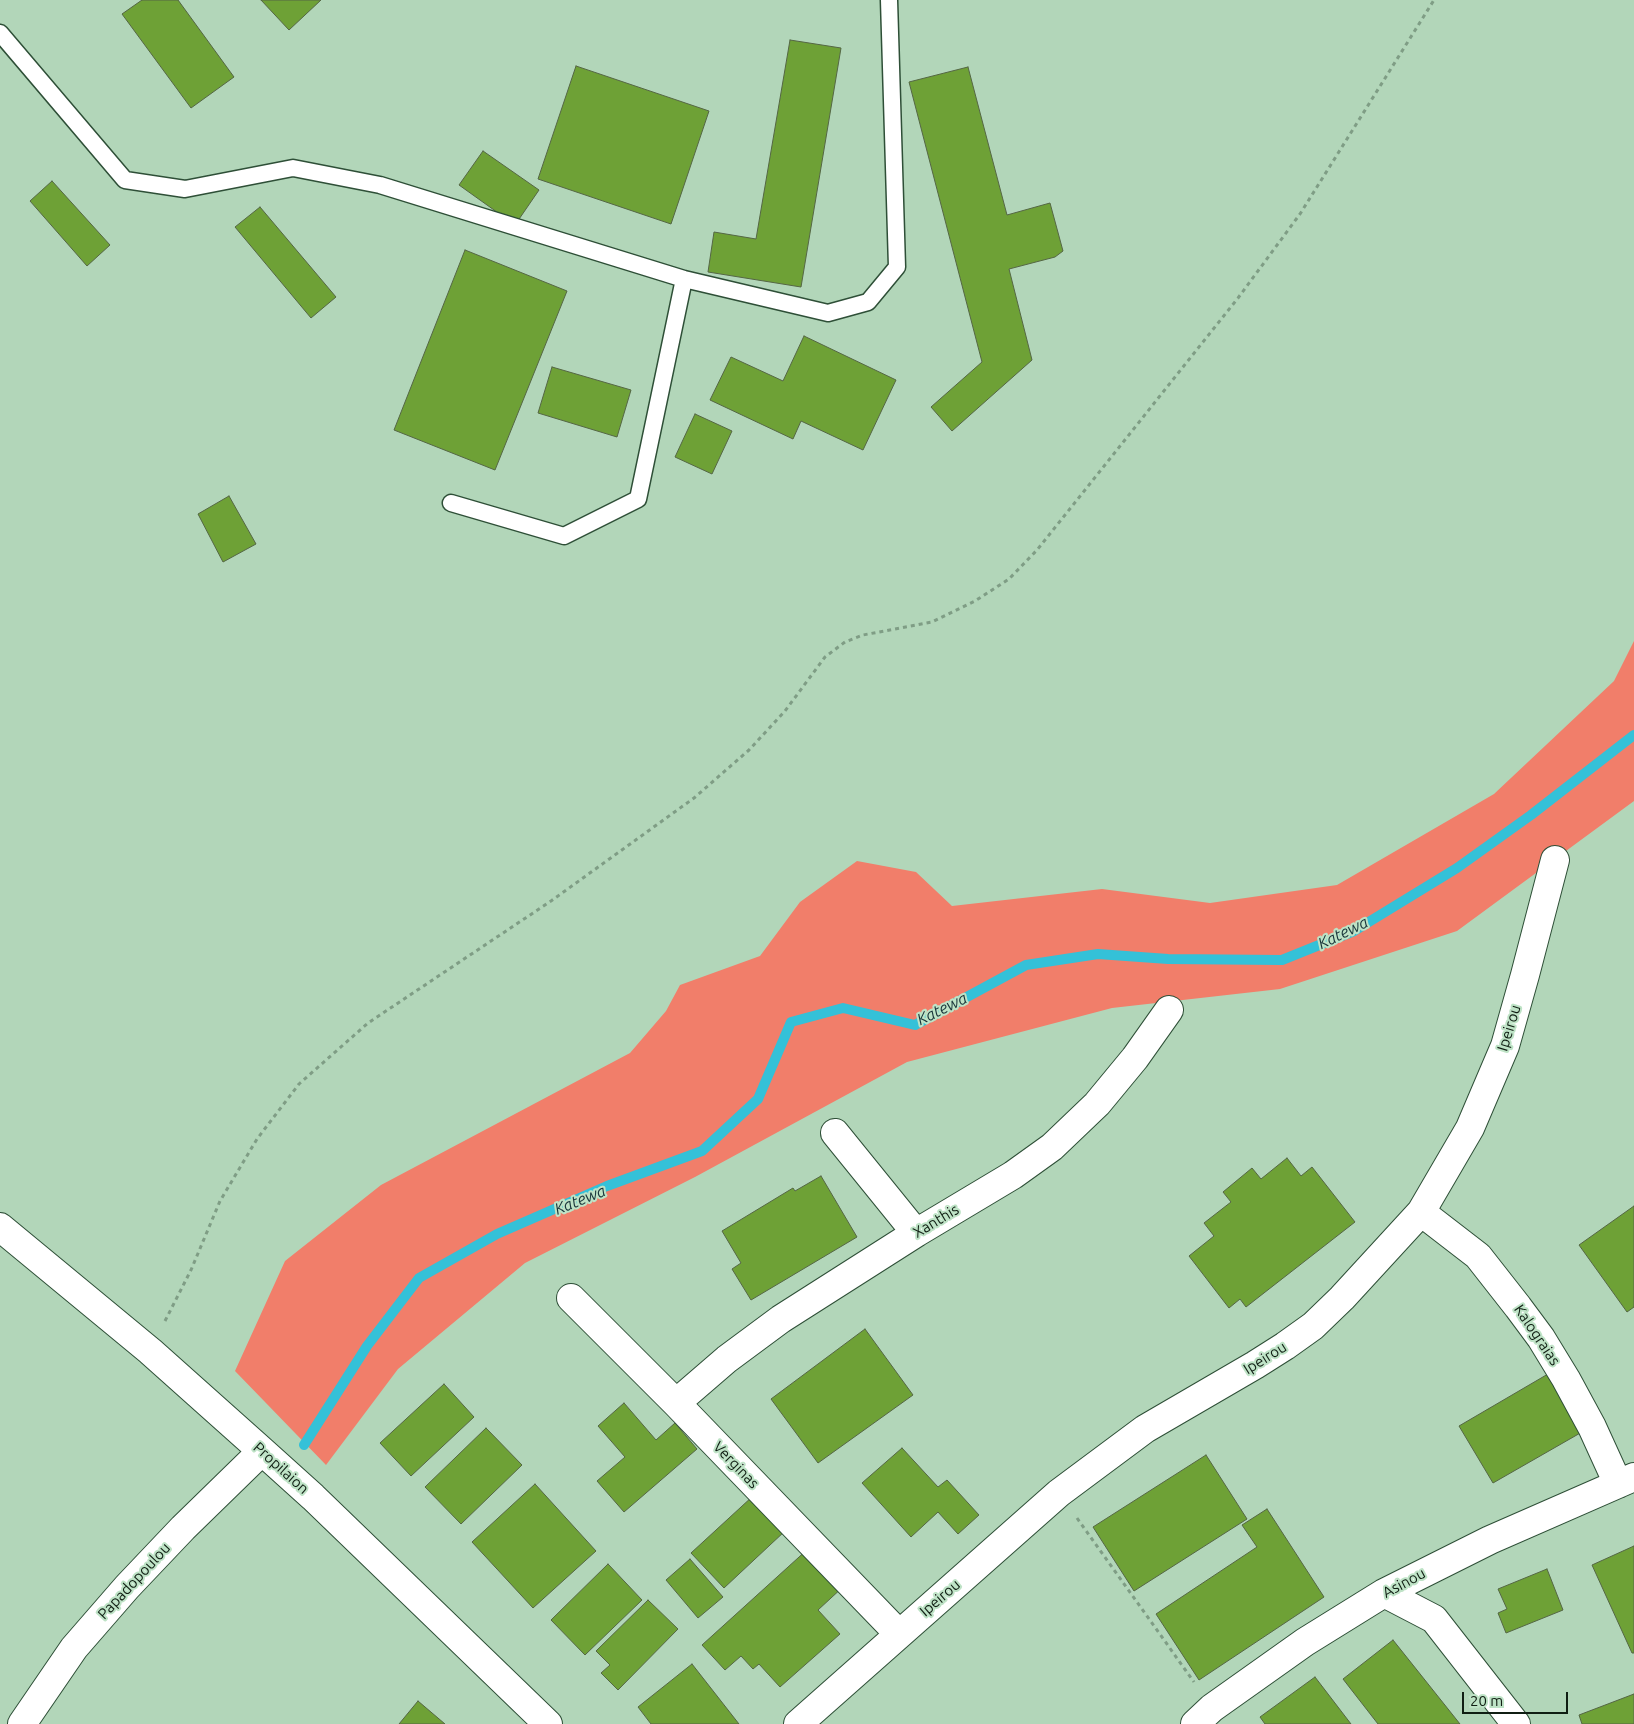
<!DOCTYPE html>
<html>
<head>
<meta charset="utf-8">
<style>
	body { margin:0 }
	#map { position:relative; width:1634px; height:1724px; overflow:hidden; background:#b2d6b9; font-family:Ubuntu,sans-serif }
	canvas { display:block }
	.scale { position:absolute; left:1462px; top:1692px; width:106px; height:22px; box-sizing:border-box; border:2px solid #101e13; border-top:0; padding-left:6px; font-size:15px; line-height:18px; white-space:nowrap; color:#101e13; -webkit-text-stroke:4px #bee3c6; paint-order:stroke }
</style>
</head>
<body>
<div id="map">
<canvas width="1634" height="1724"></canvas>
<div class="scale">20 m</div>
</div>
<script>
const c = document.querySelector('canvas').getContext('2d');
c.lineJoin = 'round';
function fill(path, color) { c.fillStyle = color; c.fill(path, 'evenodd'); }
const shape = rows => new Path2D(rows.map(r => 'M' + r).join(''));
function strokePath(path, color, width, dash) { c.strokeStyle = color; c.lineWidth = width; c.lineCap = dash ? 'butt' : 'round'; c.setLineDash(dash || []); c.stroke(path); }
function label(font, color, halo, rows, align = 'center') {
  c.font = font + ' Ubuntu,sans-serif'; c.lineWidth = 4; c.setLineDash([]); c.textBaseline = 'middle'; c.strokeStyle = halo; c.fillStyle = color; for (const [text, x, y, turn = 0] of rows) {
    c.save(); c.translate(x, y); c.rotate((+turn || 0) * Math.PI / 180); c.textAlign = isNaN(turn) ? turn : align; if (halo) c.strokeText(text, 0, 0); c.fillText(text, 0, 0); c.restore();
  }
}
fill(shape([
	[1634,641,1634,801,1457,931,1280,989,1112,1008,907,1062,695,1177,525,1263,398,1369,326,1465,235,1371,285,1261,381,1185,630,1053,666,1011,680,985,760,956,800,902,857,861,916,872,952,906,1102,889,1210,903,1337,885,1494,794,1614,681]
]), '#f17e6a');
strokePath(shape([
	[304,1445,367,1346,419,1278,497,1234,607,1186,702,1151,758,1099,791,1022,843,1008,915,1025,1026,965,1098,954,1168,959,1282,960,1354,931,1457,868,1531,815,1634,735]
]), '#34c1d8', 10);
const building = shape([
	[142,0,178,0,234,77,191,108,122,14,142,0],
	[261,0,321,0,289,30,261,0],
	[790,40,841,48,801,287,708,272,714,232,756,239,790,40],
	[576,66,709,111,671,224,538,179,576,66],
	[968,67,1007,215,1050,203,1063,251,1055,257,1009,269,1032,360,952,431,931,407,982,362,909,82,968,67],
	[483,151,539,190,515,225,459,185,483,151],
	[52,181,110,245,87,266,30,201,52,181],
	[260,207,336,297,311,318,235,227,260,207],
	[465,250,567,291,495,470,394,430,465,250],
	[804,336,896,380,863,450,801,421,793,439,710,400,731,357,783,381,804,336],
	[552,367,631,390,617,437,538,413,552,367],
	[695,414,732,431,712,474,675,457,695,414],
	[229,496,256,544,223,562,198,514,229,496],
	[1287,1158,1301,1176,1312,1167,1355,1222,1246,1307,1240,1299,1229,1308,1189,1256,1214,1236,1204,1223,1231,1202,1223,1192,1252,1168,1261,1179,1287,1158],
	[821,1176,857,1237,751,1300,732,1269,741,1263,722,1231,793,1188,795,1191,821,1176],
	[1634,1206,1634,1307,1627,1312,1579,1245,1634,1206],
	[865,1329,913,1395,818,1463,771,1399,865,1329],
	[1548,1374,1582,1432,1493,1483,1459,1426,1548,1374],
	[444,1384,474,1417,411,1476,380,1443,444,1384],
	[624,1403,656,1440,675,1423,697,1449,624,1512,597,1481,625,1457,598,1426,624,1403],
	[486,1428,522,1465,461,1524,425,1487,486,1428],
	[902,1448,938,1487,947,1480,979,1515,958,1534,938,1512,911,1537,862,1483,902,1448],
	[1206,1455,1247,1519,1134,1591,1093,1527,1206,1455],
	[535,1484,596,1551,533,1608,472,1542,535,1484],
	[753,1496,785,1531,724,1588,691,1553,753,1496],
	[1267,1509,1324,1597,1199,1680,1156,1614,1257,1547,1242,1525,1267,1509],
	[1634,1546,1634,1653,1632,1653,1592,1565,1634,1546],
	[809,1548,844,1586,818,1610,840,1634,780,1687,759,1664,753,1669,741,1656,725,1670,702,1645,809,1548],
	[690,1559,723,1597,698,1618,666,1580,690,1559],
	[608,1564,642,1600,585,1655,551,1620,608,1564],
	[1547,1569,1563,1610,1506,1633,1498,1613,1507,1609,1498,1589,1547,1569],
	[648,1600,678,1629,618,1690,601,1673,610,1665,596,1651,648,1600],
	[1393,1640,1460,1724,1378,1724,1343,1679,1393,1640],
	[692,1664,739,1724,651,1724,638,1707,692,1664],
	[1315,1677,1351,1724,1265,1724,1260,1717,1315,1677],
	[1634,1694,1634,1724,1582,1724,1579,1715,1634,1694],
	[418,1701,445,1724,399,1724,418,1701]
]);
fill(building, '#6ea136');
strokePath(building, '#546644', 1);
const service = shape([
	[0,33,125,180,185,189,293,168,380,185,684,279,828,313,868,302,897,267,889,0],
	[451,503,564,536,638,499,684,279]
]);
const minor = shape([
	[835,1133,916,1233],
	[1421,1212,1478,1256,1518,1307,1541,1338,1566,1379,1592,1427,1618,1484],
	[0,1227,150,1351,262,1451,313,1497,548,1724],
	[571,1298,676,1403,899,1634],
	[676,1403,727,1359,781,1319,916,1233,1013,1175,1052,1147,1097,1104,1135,1058,1169,1010],
	[1384,1593,1434,1619,1516,1724],
	[22,1724,74,1648,127,1587,183,1528,262,1451],
	[798,1724,1059,1493,1145,1429,1255,1365,1285,1346,1313,1326,1342,1298,1421,1212,1470,1128,1505,1046,1525,975,1555,860],
	[1195,1724,1212,1708,1305,1642,1384,1593,1490,1540,1634,1477]
]);
strokePath(service, '#2e4f37', 19);
strokePath(minor, '#2e4f37', 30);
strokePath(shape([
	[165,1321,191,1270,220,1201,257,1139,299,1084,368,1023,551,901,694,798,749,750,785,711,825,657,845,642,863,635,932,622,975,601,1009,579,1037,550,1081,495,1238,298,1300,214,1434,0],
	[1077,1518,1194,1682]
]), '#7f9d85', 3, [4, 4]);
strokePath(service, '#fff', 16);
strokePath(minor, '#fff', 28);
label('15px', '#101e13', '#bee3c6', [
	["Ipeirou",1509,1028,-73],
	["Xanthis",936,1221,-31],
	["Kalograias",1537,1335,56],
	["Ipeirou",1265,1358,-32],
	["Verginas",736,1465,46],
	["Propilaion",281,1468,42],
	["Papadopoulou",134,1581,-47],
	["Asinou",1404,1583,-28],
	["Ipeirou",940,1598,-41]
]);
label('italic 16px', '#183439', '#bee3c6', [
	["Katewa",1343,933,-26],
	["Katewa",942,1009,-26],
	["Katewa",580,1200,-22]
]);
</script>
</body>
</html>
